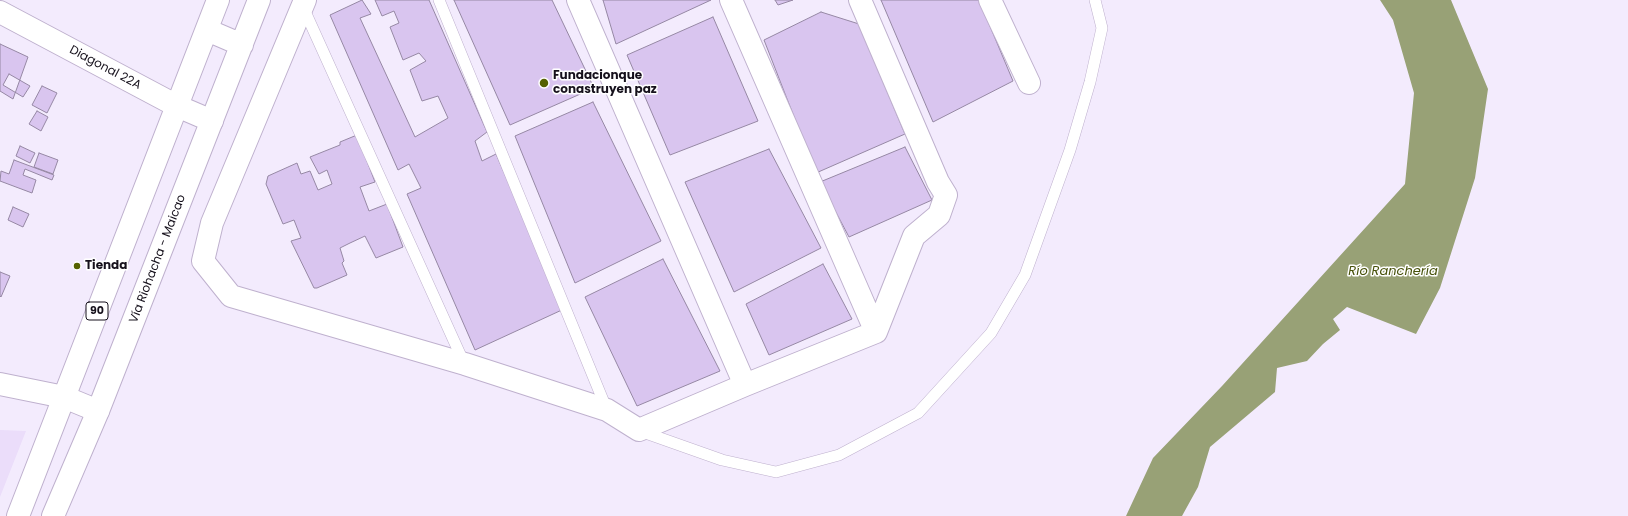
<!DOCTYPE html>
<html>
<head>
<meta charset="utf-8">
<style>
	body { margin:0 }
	canvas { display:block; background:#f3ebfd }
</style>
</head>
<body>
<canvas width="1628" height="516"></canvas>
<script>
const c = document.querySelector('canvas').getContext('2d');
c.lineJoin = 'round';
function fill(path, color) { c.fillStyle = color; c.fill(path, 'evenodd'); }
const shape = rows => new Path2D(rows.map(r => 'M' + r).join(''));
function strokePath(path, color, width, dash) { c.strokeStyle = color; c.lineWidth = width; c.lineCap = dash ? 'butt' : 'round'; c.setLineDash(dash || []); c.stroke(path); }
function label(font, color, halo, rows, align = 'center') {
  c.font = font + ' Poppins,sans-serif'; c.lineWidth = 3; c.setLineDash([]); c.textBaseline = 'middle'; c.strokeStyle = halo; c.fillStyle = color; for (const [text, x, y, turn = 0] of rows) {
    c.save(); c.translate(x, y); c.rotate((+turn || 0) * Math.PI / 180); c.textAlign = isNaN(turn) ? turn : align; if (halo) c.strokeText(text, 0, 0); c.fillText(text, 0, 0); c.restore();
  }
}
fill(shape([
	[0,430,26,431,0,497]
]), '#ebddfa');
fill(shape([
	[1380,0,1451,0,1488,89,1475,178,1440,288,1416,334,1347,307,1333,319,1340,330,1323,344,1307,361,1277,368,1275,392,1210,447,1198,487,1182,516,1126,516,1153,458,1222,386,1405,184,1414,93,1393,20]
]), '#98a176');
const building = shape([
	[362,0,371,14,360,18,415,137,448,118,438,96,422,101,410,70,426,61,419,53,403,60,390,27,399,23,394,11,382,16,375,0,429,0,487,132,475,141,482,161,496,154,564,309,475,350,407,194,421,188,409,164,398,170,330,15,362,0],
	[454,0,552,0,594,88,510,125,454,0],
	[603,0,711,0,616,44,603,0],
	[775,0,793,0,778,5,775,0],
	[881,0,979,0,1013,81,933,122,881,0],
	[821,12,859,24,905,134,816,173,764,40,821,12],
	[713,17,758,121,670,155,627,55,713,17],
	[0,44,28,57,13,99,0,91,0,44],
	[9,74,30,86,23,97,3,85,9,74],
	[42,86,57,93,47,113,32,105,42,86],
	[593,102,661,241,575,283,515,136,593,102],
	[37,111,48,117,41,131,29,124,37,111],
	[357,135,375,182,360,187,369,211,387,204,403,247,376,258,365,236,350,243,340,248,344,261,342,263,347,275,317,288,314,288,291,241,301,238,294,220,283,224,266,184,268,176,297,163,301,174,310,171,318,190,332,184,327,170,319,174,310,157,340,145,340,142,357,135],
	[20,146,35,153,30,163,16,156,20,146],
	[905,147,932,200,849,237,820,182,905,147],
	[769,149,821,248,734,292,685,182,769,149],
	[39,153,58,160,53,174,34,167,39,153],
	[14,160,54,175,52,180,25,169,23,175,36,180,32,193,0,181,1,171,9,174,14,160],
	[13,207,29,214,23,227,8,220,13,207],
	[663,259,720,371,637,406,585,297,663,259],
	[823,264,852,319,769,355,746,304,823,264],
	[0,272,10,276,1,297,0,296,0,272]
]);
fill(building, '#d9c5ef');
strokePath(building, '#9688a4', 1);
const service = shape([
	[439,0,607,410],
	[303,7,464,363],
	[640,431,722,460,776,472,839,455,918,413,991,333,1025,275,1070,150,1090,82,1102,28,1095,0]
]);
const minor = shape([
	[305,0,212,223,203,261,231,296,465,364,607,410,639,430,745,385,876,332,914,236,939,215,946,195,938,182,860,0],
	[578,0,745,385],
	[731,0,876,332],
	[990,0,1029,83],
	[0,12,177,106,212,121],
	[0,384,64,397,98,411]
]);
const trunk = shape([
	[207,30,242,45],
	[18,516,218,0],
	[53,516,98,411,259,0]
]);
strokePath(service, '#bfb1ce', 12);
strokePath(minor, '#bfb1ce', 24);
strokePath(trunk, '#bfb1ce', 24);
strokePath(service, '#fff', 11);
strokePath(minor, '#fff', 22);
strokePath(trunk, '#fff', 22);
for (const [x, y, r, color] of [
	[544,83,5,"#556100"],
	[77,266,4,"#556100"]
]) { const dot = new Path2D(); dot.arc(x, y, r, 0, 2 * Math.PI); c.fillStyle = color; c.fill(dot); strokePath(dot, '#fff', 1.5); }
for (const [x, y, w] of [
	[97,311,22]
]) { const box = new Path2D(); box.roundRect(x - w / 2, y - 9, w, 18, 3); c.fillStyle = '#fff'; c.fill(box); strokePath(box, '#16111c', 1); }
label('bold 11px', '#16111c', null, [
	["90",97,311]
]);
label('12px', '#16111c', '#fff', [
	["Diagonal 22A",105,68,28],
	["Vía Riohacha - Maicao",158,259,-69]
]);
label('bold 12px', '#16111c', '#fff', [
	["Fundacionque",553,76],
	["conastruyen paz",553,90],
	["Tienda",85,266]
], 'left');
label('italic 13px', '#48520b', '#fff', [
	["Río Ranchería",1393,272]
]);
</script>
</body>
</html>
